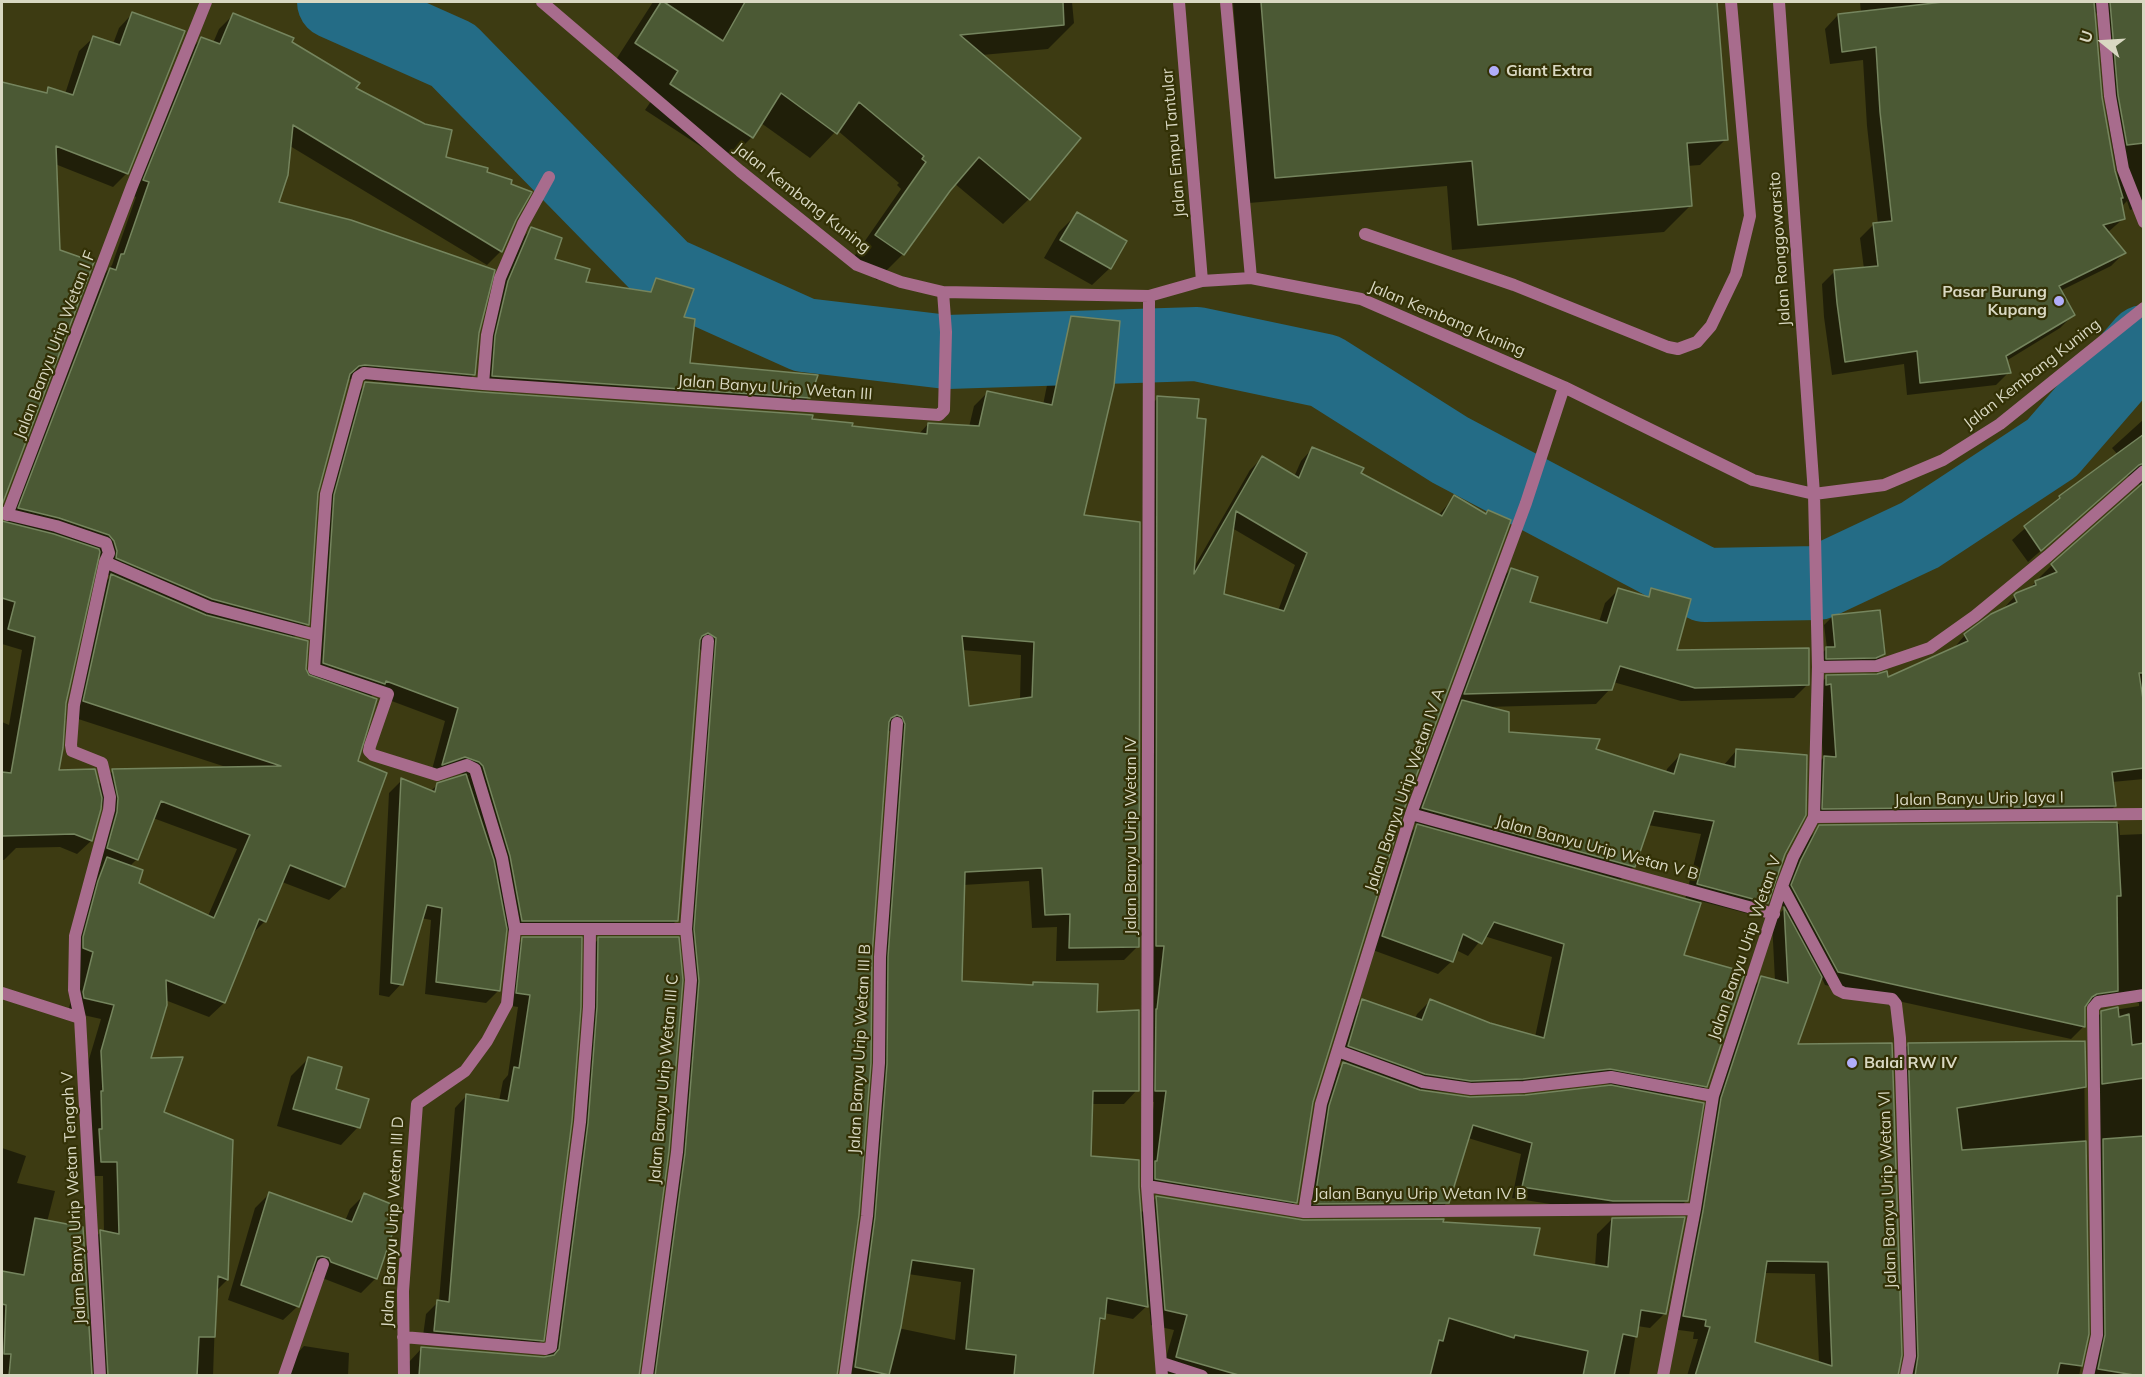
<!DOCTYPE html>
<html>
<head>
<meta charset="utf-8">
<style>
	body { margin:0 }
	#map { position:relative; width:2145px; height:1377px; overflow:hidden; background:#3d3b12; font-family:Mulish,sans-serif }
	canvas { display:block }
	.frame { position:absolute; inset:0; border:3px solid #d9d8c2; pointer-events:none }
	.north { position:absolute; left:2073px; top:12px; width:60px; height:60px; -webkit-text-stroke:4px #333106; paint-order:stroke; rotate:288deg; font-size:16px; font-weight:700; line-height:24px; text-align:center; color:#d9d8c2 }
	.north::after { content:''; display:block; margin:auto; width:21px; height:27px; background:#d9d8c2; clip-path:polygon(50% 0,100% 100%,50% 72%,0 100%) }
</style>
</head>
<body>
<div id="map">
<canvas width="2145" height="1377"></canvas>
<div class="frame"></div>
<div class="north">U</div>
</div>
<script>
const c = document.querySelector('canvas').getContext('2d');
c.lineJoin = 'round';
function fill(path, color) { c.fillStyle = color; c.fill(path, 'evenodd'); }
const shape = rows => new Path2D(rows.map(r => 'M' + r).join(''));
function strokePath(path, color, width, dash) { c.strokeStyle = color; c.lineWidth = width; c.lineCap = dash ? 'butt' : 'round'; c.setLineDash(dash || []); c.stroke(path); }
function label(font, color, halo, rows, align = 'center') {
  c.font = font + ' Mulish,sans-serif'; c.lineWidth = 4.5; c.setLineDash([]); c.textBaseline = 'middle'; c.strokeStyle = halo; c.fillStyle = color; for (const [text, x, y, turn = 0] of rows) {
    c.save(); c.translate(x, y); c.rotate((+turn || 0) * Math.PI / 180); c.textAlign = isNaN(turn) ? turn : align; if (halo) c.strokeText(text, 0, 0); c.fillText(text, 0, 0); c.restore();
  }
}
fill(shape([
	[653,2,946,2,961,11,960,2,1072,2,1074,23,1048,49,982,55,1029,199,1003,224,954,183,903,254,877,280,851,261,901,189,897,185,899,183,837,130,810,158,761,123,752,137,726,163,645,110,654,97,610,69],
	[1233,2,1715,2,1726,139,1700,165,1687,166,1690,206,1664,232,1452,250,1447,186,1249,203],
	[1860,2,2144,2,2144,206,2130,210,2127,201,2121,207,2124,218,2107,233,2124,253,2111,266,2060,291,2073,315,2060,328,2006,361,2009,372,1996,385,1907,395,1904,364,1832,375,1824,317,1822,284,1835,271,1864,269,1860,238,1873,225,1878,224,1867,126,1863,60,1830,64,1825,29,1838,15,1861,13],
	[2093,9,2097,14,2106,109,2118,178,2116,178,2100,98],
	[132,14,127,173,113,187,55,164,59,251,92,263,2,502,2,83,44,94,49,89,65,94,79,51,93,38,113,44,119,28],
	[233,15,290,43,444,158,501,251,487,265,290,146,277,203,477,333,474,374,460,389,348,379,316,493,307,624,292,639,310,681,321,510,353,397,367,383,811,420,851,428,918,435,928,424,969,427,974,406,987,393,1043,405,1058,331,1072,317,1083,516,1138,946,1124,960,1056,961,1057,927,1032,928,1029,881,963,885,960,983,1031,986,1034,983,1096,1014,1137,1090,1124,1104,1091,1104,1090,1157,1139,1215,1157,1197,1303,1222,1441,1223,1532,1257,1595,1267,1597,1234,1612,1219,1665,1313,1650,1328,1637,1326,1629,1376,1176,1376,1162,1371,1174,1330,1151,1325,1149,1304,1133,1319,1104,1313,1103,1318,1098,1323,1091,1376,843,1376,862,1231,874,1078,891,732,887,729,835,1376,644,1376,672,1167,686,995,703,655,698,644,677,920,663,934,509,934,506,922,499,990,486,1003,425,994,431,920,421,918,401,984,389,997,379,995,389,793,402,780,430,792,438,784,469,776,451,770,430,777,445,721,373,694,370,698,356,762,344,886,329,900,282,882,265,921,250,936,224,1003,209,1017,165,1000,149,1060,162,1113,231,1141,227,1280,216,1291,213,1376,93,1376,86,1246,101,1232,104,1233,103,1176,87,1176,87,1066,101,1019,70,1012,69,1008,79,967,69,963,93,874,101,865,94,862,104,813,101,798,91,841,77,854,60,847,16,848,4,860,2,860,2,722,9,725,22,650,2,644,2,523,4,524,96,284,112,265,136,197,130,195,187,53,201,39,213,43,219,29],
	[99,551,103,566,102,572,111,576,97,590,69,716,229,768,113,771,97,786,58,772,64,703],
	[962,650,1021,655,1020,700,967,707],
	[153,818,237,849,208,916,137,884,129,867,137,859],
	[908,1274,961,1282,955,1340,898,1328],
	[1077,214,1110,268,1092,285,1044,258,1059,232],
	[531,229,553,260,585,283,643,293,656,279,682,319,688,364,809,397,796,410,480,388,496,294,519,242],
	[1158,398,1196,419,1193,569,1250,470,1262,458,1294,477,1301,461,1313,448,1438,516,1454,497,1402,811,1312,1101,1296,1202,1284,1214,1144,1191,1154,1102,1144,1102,1145,410],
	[1232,528,1295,565,1278,611,1222,595],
	[2144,419,2144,779,2112,782,2116,805,2103,818,1810,821,1812,770,1823,758,1819,696,1814,689,1827,677,1886,679,1953,649,1965,635,2002,610,2016,595,2027,590,2036,582,2041,580,2039,578,2052,565,2140,487,2138,479,2133,475,2124,477,2028,562,2012,540,2060,497,2118,455,2112,448],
	[1511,569,1528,603,1599,622,1605,603,1619,589,1644,597,1652,590,1675,652,1808,684,1794,698,1681,701,1613,682,1610,689,1596,704,1486,707,1507,733,1594,750,1666,773,1667,769,1680,755,1723,766,1736,751,1784,853,1767,902,1753,915,1700,901,1682,956,1706,1086,1693,1099,1669,1095,1668,1098,1687,1200,1675,1212,1601,1212,1512,1198,1521,1154,1468,1138,1448,1202,1436,1213,1303,1214,1332,1075,1344,1062,1335,1059,1349,1014,1363,1001,1415,1019,1417,1014,1430,1001,1489,1024,1535,1037,1552,957,1484,936,1468,956,1456,950,1452,961,1438,974,1370,949,1404,839,1419,824,1410,822,1497,583],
	[1648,825,1701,834,1685,900,1619,881,1634,866],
	[1596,1081,1618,1086,1525,1097,1470,1099,1420,1091,1411,1088,1457,1093,1509,1091],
	[1833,616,1884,654,1875,663,1818,666,1818,657,1827,648,1824,625],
	[2119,824,2120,835,2144,834,2144,1376,2087,1376,2093,1349,2089,1025,2102,1012,2139,1006,2139,1003,2129,999,2084,1006,2083,1027,2071,1039,1825,985,1821,976,1796,1045,1896,1376,1687,1376,1698,1339,1693,1339,1694,1332,1671,1329,1709,1112,1749,991,1762,978,1775,981,1772,921,1784,909,1779,899,1807,840,1820,827],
	[1764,1273,1815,1274,1819,1363,1753,1343],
	[523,939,580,939,542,1340,530,1352,422,1343,426,1314,439,1301,455,1108,466,1096,499,1101,503,1081,508,1075,518,1007,505,1005,511,951],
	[599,939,637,1376,408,1376,409,1362,422,1348,547,1358,575,1137,584,1021,585,952],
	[2084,1043,2087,1334,2079,1376,1905,1376,1896,1057,1909,1044],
	[308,1059,334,1090,358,1127,341,1145,277,1126,291,1076],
	[2,1148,26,1156,17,1183,55,1191,47,1222,90,1376,2,1376],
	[269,1194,345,1221,350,1209,364,1195,376,1278,361,1293,317,1276,315,1272,310,1271,298,1306,283,1320,228,1300,255,1208],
	[304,1346,349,1353,348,1376,287,1376,290,1361]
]), '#0007');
strokePath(shape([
	[334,2,453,55,666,273,804,335,947,352,1197,344,1325,371,1450,450,1705,585,1818,583,1920,535,2052,448,2144,342]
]), '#246c86', 74);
const building = shape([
	[661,2,664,2,723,41,745,2,1063,2,1064,25,960,35,1081,138,1030,200,979,157,950,191,904,255,875,235,926,162,922,159,924,156,859,102,837,134,781,93,753,138,670,84,678,71,635,43,661,2],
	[1261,2,1717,2,1728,140,1687,143,1692,206,1478,225,1472,161,1275,178,1261,2],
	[1943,2,2094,2,2102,97,2115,171,2123,198,2121,198,2125,219,2103,225,2126,253,2059,286,2075,315,2006,356,2011,373,1920,383,1917,351,1845,362,1837,303,1834,270,1878,266,1873,223,1892,221,1880,112,1876,47,1842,52,1838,14,1943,2],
	[2110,2,2144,2,2144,143,2127,145,2118,95,2110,2],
	[132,12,185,31,128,174,56,146,60,250,94,262,2,505,2,82,47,93,48,87,73,95,93,36,120,45,132,12],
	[233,13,294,38,292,42,360,83,356,88,425,124,452,130,446,157,488,168,487,172,512,180,511,184,532,192,516,220,502,252,293,125,288,175,279,202,351,220,495,270,479,333,475,375,365,365,359,366,350,374,318,493,309,625,212,599,116,558,117,551,114,541,109,535,59,518,18,508,110,268,116,270,121,254,124,254,149,182,143,180,201,37,220,44,233,13],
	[1077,212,1127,241,1111,269,1060,240,1077,212],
	[531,227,562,238,555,259,590,269,586,282,651,292,656,278,694,289,684,317,695,319,690,363,818,375,810,398,492,376,495,336,508,281,531,227],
	[1071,316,1120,321,1114,386,1084,515,1140,522,1139,947,1069,948,1070,914,1045,915,1042,868,965,872,962,981,1033,985,1033,982,1098,984,1097,1012,1139,1010,1139,1091,1093,1091,1091,1156,1139,1160,1139,1187,1148,1307,1107,1298,1105,1319,1100,1318,1093,1376,1014,1376,1016,1355,966,1349,974,1269,912,1260,901,1327,889,1375,855,1367,875,1217,887,1064,888,957,905,724,902,717,897,715,891,718,889,722,872,956,871,1063,859,1215,837,1376,655,1376,685,1153,699,981,694,929,716,638,708,633,702,636,700,640,678,921,522,921,510,856,483,766,479,762,465,757,442,765,458,708,386,681,385,684,323,663,334,495,365,382,482,392,813,415,812,419,853,423,852,426,927,434,928,423,979,426,987,391,1052,405,1071,316],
	[962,636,1034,642,1032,697,969,706,962,636],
	[1157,396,1199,399,1197,418,1206,419,1194,574,1262,456,1299,478,1312,447,1364,468,1361,473,1442,516,1454,495,1486,514,1488,510,1511,520,1403,812,1313,1102,1297,1203,1155,1179,1155,1161,1157,1161,1166,1091,1155,1091,1156,1009,1157,1009,1164,946,1156,946,1157,396],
	[1236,511,1307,553,1284,611,1224,594,1236,511],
	[2144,434,2144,463,2139,465,2041,551,2024,526,2060,498,2059,496,2144,434],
	[2144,482,2144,673,2139,673,2144,706,2144,768,2112,772,2116,806,1822,809,1824,756,1836,757,1831,684,1826,685,1826,675,1877,674,1887,671,1888,677,1968,641,1964,634,1991,614,2017,602,2014,595,2016,593,2036,585,2035,581,2057,572,2051,564,2144,482],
	[2,521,54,534,99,549,100,552,66,703,63,748,59,770,95,769,102,798,101,809,92,841,74,834,2,836,2,772,11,773,35,637,8,629,15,602,2,598,2,521],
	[1511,568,1538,577,1530,602,1607,623,1618,588,1649,597,1651,588,1691,599,1677,650,1809,648,1809,685,1695,688,1620,666,1612,690,1464,694,1511,568],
	[111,574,206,615,308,641,306,669,309,675,377,699,358,761,387,773,345,887,290,865,266,922,259,919,225,1003,166,980,167,1005,151,1058,183,1057,164,1112,233,1140,228,1280,218,1276,215,1337,199,1337,197,1376,108,1376,100,1230,119,1234,117,1162,101,1162,99,1129,102,1129,101,1091,103,1091,101,1051,114,1005,84,998,83,992,93,952,83,948,83,937,98,881,107,857,143,870,139,883,214,918,250,835,161,801,138,860,107,848,117,812,118,798,112,769,281,766,83,701,111,574],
	[1880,610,1885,654,1876,658,1826,659,1826,647,1835,647,1832,615,1880,610],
	[1462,700,1509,712,1509,732,1600,739,1596,749,1674,774,1680,754,1735,767,1736,749,1807,755,1806,815,1785,854,1768,903,1697,884,1714,821,1654,811,1635,867,1422,808,1462,700],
	[466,774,494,860,507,929,500,991,436,982,442,908,427,905,403,985,391,983,401,778,435,792,437,783,466,774],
	[2117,822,2121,896,2117,896,2118,991,2097,994,2092,997,2085,1007,2085,1027,1838,972,1791,885,1801,860,1819,825,2117,822],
	[1417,824,1701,903,1684,955,1745,972,1707,1087,1610,1069,1523,1079,1471,1081,1425,1074,1348,1046,1362,999,1422,1020,1430,999,1490,1023,1544,1038,1564,944,1494,922,1482,944,1463,934,1453,962,1382,936,1417,824],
	[1784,907,1822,977,1798,1044,1892,1043,1902,1355,1898,1376,1695,1376,1710,1327,1705,1326,1706,1320,1683,1316,1703,1211,1721,1098,1761,976,1788,983,1784,907],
	[1767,1261,1828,1262,1832,1366,1755,1342,1767,1261],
	[522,937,582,937,581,1007,572,1121,544,1341,434,1331,437,1300,449,1302,466,1094,508,1101,514,1067,519,1068,530,995,516,993,522,937],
	[598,937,679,937,683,980,669,1151,639,1376,419,1376,421,1347,544,1357,554,1355,559,1349,588,1123,597,1007,598,937],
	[2118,1007,2119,1017,2129,1014,2132,1045,2144,1043,2144,1078,2102,1084,2101,1011,2118,1007],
	[2085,1041,2086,1087,1957,1108,1962,1150,2086,1141,2089,1334,2082,1366,2060,1363,2057,1376,1915,1376,1918,1356,1908,1043,2085,1041],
	[308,1057,342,1067,336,1089,369,1099,360,1128,293,1109,308,1057],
	[1343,1062,1420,1090,1470,1097,1525,1095,1611,1085,1704,1103,1688,1201,1613,1201,1522,1187,1532,1143,1473,1125,1449,1203,1314,1204,1329,1106,1343,1062],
	[2144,1136,2144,1376,2140,1376,2098,1369,2105,1335,2103,1139,2144,1136],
	[269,1192,352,1222,364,1193,401,1208,377,1279,331,1262,329,1258,322,1256,317,1257,299,1307,241,1285,269,1192],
	[1156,1196,1303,1220,1444,1219,1443,1222,1540,1228,1534,1255,1608,1267,1612,1218,1685,1217,1666,1314,1641,1310,1637,1337,1623,1334,1614,1376,1583,1376,1588,1351,1515,1335,1514,1338,1449,1318,1443,1341,1439,1340,1430,1376,1242,1376,1176,1357,1187,1315,1165,1310,1156,1196],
	[35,1218,83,1227,92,1376,9,1376,11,1354,4,1354,6,1305,2,1304,2,1271,24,1275,35,1218]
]);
fill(building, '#4b5934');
strokePath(building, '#75855e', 1.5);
strokePath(shape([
	[1365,234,1514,285,1668,347,1678,349,1697,342,1711,326,1736,274,1750,216,1731,2]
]), '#a86c8d', 12);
strokePath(shape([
	[542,2,740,171,857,265,901,282,943,292,1149,296,1202,281,1251,278,1361,299,1564,387,1753,480,1814,494,1884,485,1943,460,2000,424,2144,308],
	[1179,2,1202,281],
	[1226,2,1251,278],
	[2102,2,2110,96,2123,169,2144,222],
	[1149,296,1147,1186,1162,1376],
	[483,384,487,335,500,278,523,224,549,177],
	[2,513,56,526,106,543,109,553,105,562,209,607,316,635],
	[7,515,132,186,206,2],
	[1818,667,1877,666,1930,648,1975,616,2048,556,2144,471],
	[1411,814,1774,914],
	[1814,817,2144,814],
	[1782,886,1838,990,1844,993,1892,999,1896,1004,1900,1038,1910,1356,1906,1376],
	[515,929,686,929],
	[2,993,80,1018],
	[1338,1051,1423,1082,1471,1089,1524,1087,1611,1077,1713,1096],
	[1147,1186,1304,1212,1695,1209],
	[1304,1212,1321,1104,1411,814,1526,503,1564,387],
	[403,1337,545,1349,551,1347,580,1122,589,1007,590,929],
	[1162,1363,1202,1376],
	[100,1376,80,1018,74,990,75,936,109,810,110,797,102,763,72,751,71,745,74,705,105,562],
	[284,1376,323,1264],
	[404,1376,403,1291,417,1104,465,1071,487,1041,507,1004,515,929,502,858,475,769,467,765,437,775,373,755,369,751,370,746,388,694,314,669,326,494,358,377,364,373,483,384,939,415,944,410,946,332,943,292],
	[647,1376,677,1152,691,980,686,929,708,641],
	[845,1376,867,1216,879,1063,880,957,897,723],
	[1663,1376,1695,1209,1713,1096,1782,886,1793,857,1814,817,1818,667,1814,494,1779,2],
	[2088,1376,2097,1335,2093,1008,2098,1002,2144,995]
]), '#a86c8d', 12);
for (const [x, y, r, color] of [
	[1494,71,6,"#b1adfa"],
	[2059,301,6,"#b1adfa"],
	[1852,1063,6,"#b1adfa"]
]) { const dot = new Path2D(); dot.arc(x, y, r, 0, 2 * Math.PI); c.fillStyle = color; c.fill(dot); strokePath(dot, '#333106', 2); }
label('bold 16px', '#d9d8c2', '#333106', [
	["Giant Extra",1506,71],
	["Pasar Burung",2047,292,"right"],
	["Kupang",2047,310,"right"],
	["Balai RW IV",1864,1063]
], 'left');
label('16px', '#d9d8c2', '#333106', [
	["Jalan Empu Tantular",1174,143,-95],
	["Jalan Kembang Kuning",802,198,38],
	["Jalan Ronggowarsito",1780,249,-94],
	["Jalan Kembang Kuning",1447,319,23],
	["Jalan Banyu Urip Wetan I F",55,345,-69],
	["Jalan Kembang Kuning",2032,374,-38],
	["Jalan Banyu Urip Wetan III",775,388,4],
	["Jalan Banyu Urip Wetan IV A",1405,790,-71],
	["Jalan Banyu Urip Jaya I",1979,799,-1],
	["Jalan Banyu Urip Wetan IV",1131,836,-90],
	["Jalan Banyu Urip Wetan V B",1597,848,15],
	["Jalan Banyu Urip Wetan V",1745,948,-71],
	["Jalan Banyu Urip Wetan III B",860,1049,-87],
	["Jalan Banyu Urip Wetan III C",664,1079,-85],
	["Jalan Banyu Urip Wetan VI",1888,1190,-92],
	["Jalan Banyu Urip Wetan IV B",1420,1194],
	["Jalan Banyu Urip Wetan Tengah V",74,1198,-93],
	["Jalan Banyu Urip Wetan III D",393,1222,-87]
]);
</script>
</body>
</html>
